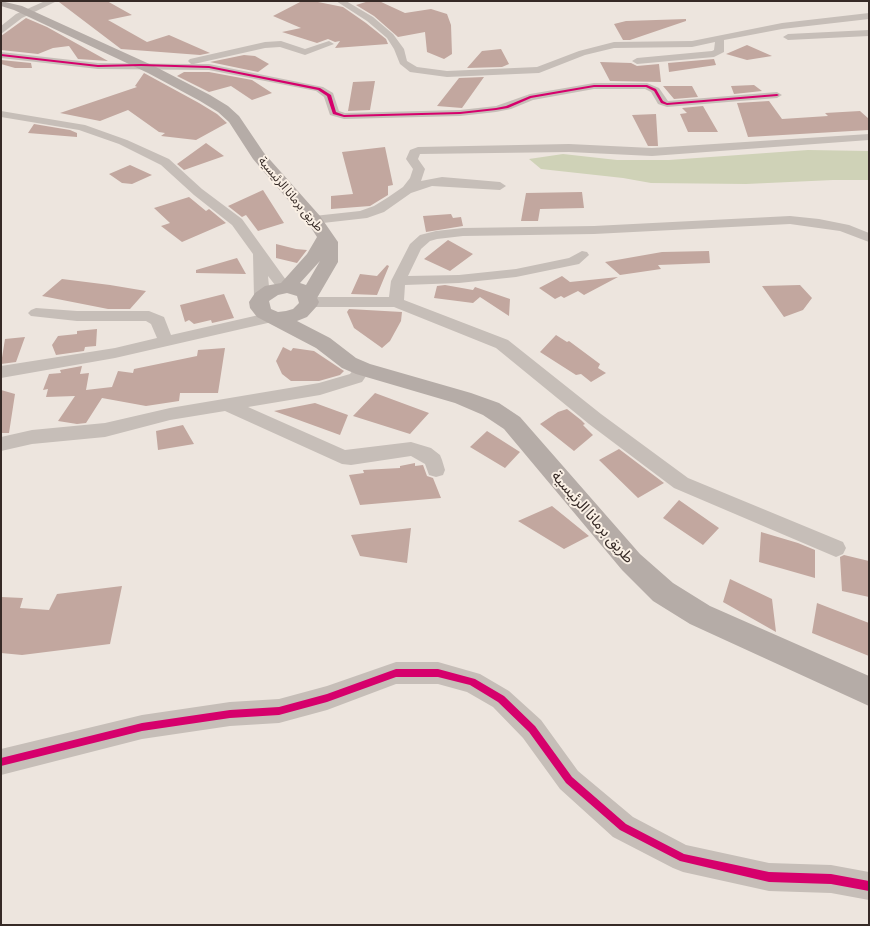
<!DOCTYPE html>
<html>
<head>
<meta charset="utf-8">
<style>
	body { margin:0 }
	#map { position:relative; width:870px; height:926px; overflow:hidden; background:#ede5de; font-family:Barlow,sans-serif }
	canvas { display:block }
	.frame { position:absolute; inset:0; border:2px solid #362a26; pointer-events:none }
</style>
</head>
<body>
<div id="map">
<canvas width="870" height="926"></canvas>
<div class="frame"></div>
</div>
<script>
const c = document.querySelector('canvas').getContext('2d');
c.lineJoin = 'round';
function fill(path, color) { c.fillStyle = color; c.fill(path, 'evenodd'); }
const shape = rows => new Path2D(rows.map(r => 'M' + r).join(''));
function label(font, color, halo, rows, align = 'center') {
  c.font = font + ' Barlow,"Noto Sans Arabic",sans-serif'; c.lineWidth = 4; c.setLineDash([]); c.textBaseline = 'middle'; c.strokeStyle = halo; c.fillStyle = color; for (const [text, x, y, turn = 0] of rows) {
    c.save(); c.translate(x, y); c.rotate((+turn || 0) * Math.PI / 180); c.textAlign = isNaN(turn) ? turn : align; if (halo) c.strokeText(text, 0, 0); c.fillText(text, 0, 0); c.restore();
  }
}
fill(shape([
	[808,150,869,151,869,180,833,180,746,184,651,183,623,178,541,169,529,159,563,154,617,160,669,160]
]), '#cfd2b7');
fill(shape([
	[107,1,132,15,108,20,147,42,169,35,210,53,200,55,121,49,59,2],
	[302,1,313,1,343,7,366,23,386,39,388,44,335,48,340,41,335,42,328,39,317,43,282,32,301,28,273,16],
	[369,1,379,1,405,13,431,9,447,14,451,25,452,54,444,59,427,52,425,32,398,37,374,16,356,5],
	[26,18,47,27,108,61,78,59,69,46,53,48,38,54,1,50,1,36],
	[686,19,686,21,630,40,623,40,614,24,626,21],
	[747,45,772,56,747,60,726,54],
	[501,49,509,64,502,67,467,68,482,51],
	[244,55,255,56,269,64,258,72,210,62],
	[714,59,716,65,669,72,668,63],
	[1,60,31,63,32,68,15,68,1,64],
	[600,62,631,63,637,66,659,64,661,82,610,81],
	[184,72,209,72,252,80,272,93,252,100,231,86,209,92,177,76],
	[144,73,199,103,217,114,227,123,196,140,161,136,165,133,159,132,128,110,100,121,60,113,137,87,135,86],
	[484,77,462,108,437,106,459,78],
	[375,81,370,110,348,111,353,82],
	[754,85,762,91,734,94,731,86],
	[663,86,692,86,698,97,674,99],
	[769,101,782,119,828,116,825,113,860,111,869,119,869,130,748,137,737,103],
	[703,106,718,132,688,132,680,114,687,113,682,108],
	[656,114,658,146,648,146,632,115],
	[34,124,70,130,77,133,77,137,28,133],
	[206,143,224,156,184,170,177,164],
	[385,147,393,185,388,186,388,195,370,206,331,209,331,196,353,194,342,152],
	[130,165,152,175,132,184,122,183,109,174],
	[263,190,284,223,258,231,246,215,242,217,228,206],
	[582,192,584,208,540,209,538,221,521,221,526,193],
	[189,197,206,211,209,209,226,223,182,242,161,226,170,223,154,208],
	[451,214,453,218,461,217,463,226,426,232,423,216],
	[448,240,473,254,450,271,424,259],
	[276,244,296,249,307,250,297,263,276,258],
	[709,251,710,263,658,265,661,269,620,275,605,262,662,252],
	[237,258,246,274,196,273,196,270],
	[387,265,389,266,377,295,351,294,360,274,377,276],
	[562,276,570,282,618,277,584,295,578,291,564,298,561,296,555,299,539,288],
	[62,279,110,285,146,291,130,309,108,309,42,296],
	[445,285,473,290,475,287,510,299,509,316,480,297,473,303,434,298,437,286],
	[800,285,812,298,803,310,784,317,762,286],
	[224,294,234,318,212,323,211,320,194,324,189,320,185,322,180,305],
	[349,309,402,312,401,321,390,341,382,348,354,328,347,312],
	[97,329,96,346,85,347,84,351,56,355,52,345,58,336,77,334,77,331],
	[556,335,567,342,569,341,600,364,598,368,606,373,591,382,581,374,576,375,540,352],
	[25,337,16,362,1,364,5,339],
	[283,347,291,351,293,348,314,351,344,371,340,375,319,381,291,381,282,374,276,361],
	[225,348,218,393,180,393,179,401,146,406,102,398,86,423,77,424,58,421,75,396,46,397,48,389,43,390,49,374,61,373,60,370,82,366,80,374,89,373,86,390,112,387,118,371,133,373,134,369,197,356,198,350],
	[1,390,15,394,9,433,1,433],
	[375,393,429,413,410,434,353,416],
	[315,403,348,415,340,435,274,411],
	[567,409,581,420,585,424,583,425,593,435,574,451,540,424,558,412],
	[183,425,194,444,158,450,156,431],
	[487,431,520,452,505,468,470,447],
	[619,449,664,483,638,498,599,460],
	[415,463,415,466,423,465,427,476,433,478,441,498,360,505,349,475,364,473,363,470,400,468,400,466],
	[679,500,719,528,703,545,663,518],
	[552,506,589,536,564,549,518,521],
	[411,528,407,563,360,556,351,535],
	[761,532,798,543,815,550,815,578,759,562],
	[844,555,869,561,869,597,842,591,840,557],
	[730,579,772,599,776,632,723,602],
	[122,586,110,644,22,655,1,653,1,597,23,598,20,608,49,610,57,594],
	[817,603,869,623,869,656,812,633]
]), '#c2a79f');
fill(shape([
	[45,1,57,1,22,18,1,34,1,26,16,14,45,1],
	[336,1,346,1,373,17,393,34,404,49,407,61,417,67,447,71,537,67,579,51,614,42,692,41,782,23,869,13,869,19,782,29,724,40,724,52,714,57,637,64,632,61,637,58,712,51,714,50,715,42,692,47,614,48,585,55,539,73,447,77,410,72,400,64,394,49,387,38,367,21,336,1],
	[869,30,869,36,788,40,783,37,788,34,869,30],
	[281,41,305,49,329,41,334,44,305,55,280,47,265,48,194,64,209,64,323,87,333,93,339,111,345,113,460,110,496,106,530,94,594,83,647,83,659,88,668,101,777,92,782,95,777,98,667,107,658,104,651,92,645,89,594,89,533,100,511,109,496,112,460,116,344,119,330,115,324,97,316,91,209,70,98,69,1,58,1,52,98,63,191,64,188,61,190,59,265,42,281,41],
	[1,111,85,125,127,140,169,159,202,189,242,219,291,287,289,290,279,290,268,276,270,297,267,300,262,302,257,300,254,297,253,254,232,225,194,195,161,165,119,144,79,130,1,117,1,111],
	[869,134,869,140,652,156,569,152,420,154,418,159,425,169,421,181,442,177,500,182,506,186,500,190,432,186,411,193,384,212,367,218,314,224,307,220,314,216,360,211,374,206,387,198,403,187,410,178,413,169,406,159,410,150,418,147,569,144,652,148,869,134],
	[790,216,819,219,849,225,869,233,869,242,840,231,790,224,594,234,463,236,437,239,430,241,421,249,408,276,459,275,516,269,569,258,582,251,587,252,589,255,579,264,516,277,459,283,405,285,404,300,508,340,601,414,688,478,843,542,846,548,843,554,836,557,674,488,589,424,496,348,394,307,309,307,304,305,301,302,304,299,309,297,389,297,391,281,410,244,420,235,436,231,463,228,594,226,790,216],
	[36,308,77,311,149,311,164,317,171,335,272,312,277,314,280,317,277,320,272,322,115,358,1,378,1,366,115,348,157,338,151,324,146,321,77,321,31,316,28,313,31,310,36,308],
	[363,363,369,365,371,369,362,382,320,395,248,407,345,450,411,442,431,448,440,455,442,460,445,470,443,475,436,477,429,475,425,464,411,456,351,465,342,464,225,411,170,420,105,437,32,444,1,451,1,437,32,430,105,423,170,408,319,383,350,374,357,365,363,363],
	[396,662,438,662,480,674,509,691,541,720,578,771,633,817,686,845,769,863,831,865,869,872,869,900,831,893,769,891,683,872,673,868,613,837,560,789,523,738,493,707,467,692,438,684,396,684,327,710,279,723,230,726,142,739,1,775,1,749,142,715,230,702,279,699,327,686,396,662]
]), '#c6beb8');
fill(shape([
	[1,1,22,6,156,67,210,95,228,106,239,116,264,153,320,216,338,242,338,262,317,298,319,302,317,306,307,317,297,321,330,338,356,358,370,364,471,393,499,403,520,417,640,554,673,583,710,606,869,676,869,706,690,624,653,601,622,570,504,429,483,415,455,403,356,374,342,368,316,348,257,317,250,308,249,302,255,293,265,286,281,283,307,254,317,237,308,223,253,159,229,122,218,112,200,101,148,73,14,10,1,6,1,1],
	[320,261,306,285,300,283,320,261],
	[287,293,297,296,299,303,293,309,286,311,278,312,271,309,269,301,278,295,287,293]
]), '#b5aca7');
fill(shape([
	[1,54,98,65,141,64,209,66,320,88,331,95,336,112,344,115,460,112,496,108,506,106,530,96,594,85,647,85,656,89,663,101,667,103,777,94,779,95,777,96,667,105,661,103,654,91,646,87,594,87,531,98,508,108,496,110,460,114,344,117,333,114,327,96,318,90,209,68,141,66,98,67,1,56,1,54],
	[396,669,438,669,475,679,504,696,535,726,572,777,626,824,684,854,769,872,831,874,869,881,869,891,831,884,769,882,680,861,620,830,566,783,529,732,498,702,470,685,438,677,396,677,327,702,279,715,230,718,142,731,1,766,1,758,142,723,230,710,279,707,327,694,396,669]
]), '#d6006c');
label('12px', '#362a26', '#faf0e5', [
	["طريق برمانا الرئيسية",291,194,50]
]);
label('15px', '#362a26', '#faf0e5', [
	["طريق برمانا الرئيسية",593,517,49]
]);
</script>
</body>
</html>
